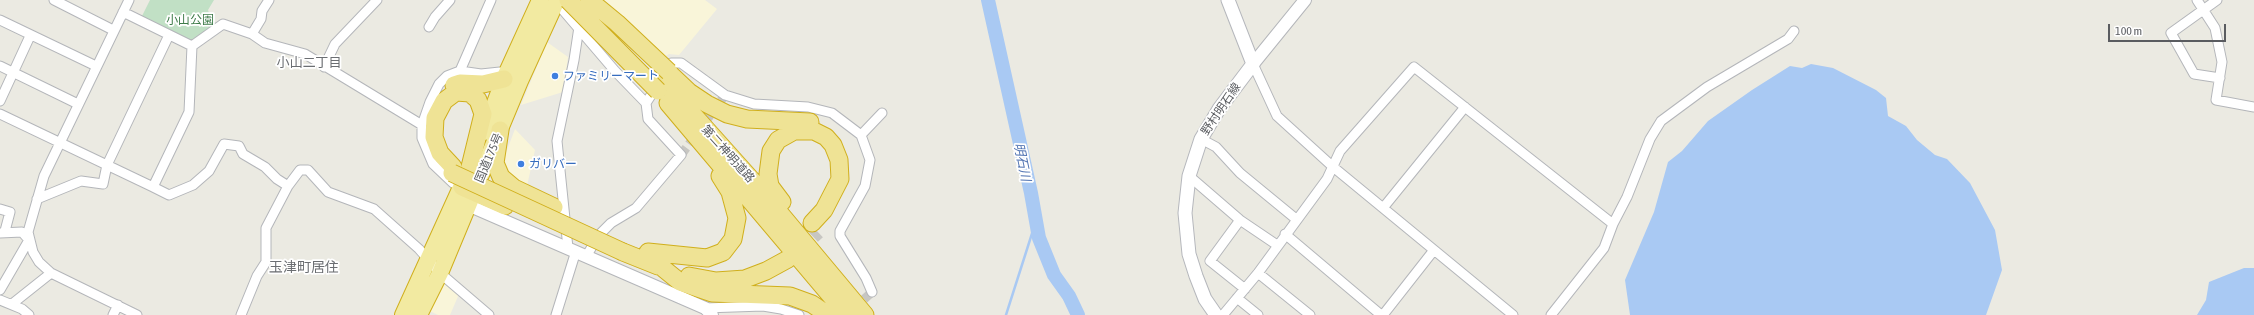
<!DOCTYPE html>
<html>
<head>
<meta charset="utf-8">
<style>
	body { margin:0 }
	#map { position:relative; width:2254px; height:315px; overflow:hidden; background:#ebeae2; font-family:"Asap Condensed",sans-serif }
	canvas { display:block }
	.scale { position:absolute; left:2108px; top:24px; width:118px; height:18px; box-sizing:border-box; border:2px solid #5a5c60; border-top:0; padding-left:5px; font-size:12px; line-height:14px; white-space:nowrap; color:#5a5c60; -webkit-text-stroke:3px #fff; paint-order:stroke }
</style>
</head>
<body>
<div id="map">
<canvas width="2254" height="315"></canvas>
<div class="scale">100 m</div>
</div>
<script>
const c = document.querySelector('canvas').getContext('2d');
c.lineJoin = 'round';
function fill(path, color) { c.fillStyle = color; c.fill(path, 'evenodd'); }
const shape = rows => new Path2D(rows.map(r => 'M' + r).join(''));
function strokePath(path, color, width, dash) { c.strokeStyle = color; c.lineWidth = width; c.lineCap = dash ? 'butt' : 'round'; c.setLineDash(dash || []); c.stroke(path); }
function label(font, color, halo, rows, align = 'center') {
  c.font = font + ' "Asap Condensed","Noto Sans JP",sans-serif'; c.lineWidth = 3.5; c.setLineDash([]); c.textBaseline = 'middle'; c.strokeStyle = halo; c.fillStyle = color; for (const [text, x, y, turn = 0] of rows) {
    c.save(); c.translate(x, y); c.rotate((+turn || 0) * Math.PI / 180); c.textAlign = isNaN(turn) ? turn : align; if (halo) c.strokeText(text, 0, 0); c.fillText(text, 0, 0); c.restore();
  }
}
fill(shape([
	[599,0,705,0,717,9,679,55,669,54,662,58],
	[547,42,568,57,563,92,521,105],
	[515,129,535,150,527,186,515,180,508,173,504,167,504,158],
	[445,281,459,294,450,315,438,315,430,311]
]), '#f9f5d9');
fill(shape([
	[150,0,214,0,208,10,211,19,215,22,216,27,195,40,190,41,141,18]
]), '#c1e0c5');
fill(shape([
	[1811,64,1833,68,1876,90,1886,98,1888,116,1906,126,1917,140,1935,155,1947,159,1970,183,1995,230,2002,270,1986,315,1630,315,1625,280,1654,212,1668,162,1682,151,1708,121,1752,90,1790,66,1802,68],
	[2244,268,2254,268,2254,315,2197,315,2206,300,2209,282]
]), '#a9c9f3');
strokePath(shape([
	[1006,315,1036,221]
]), '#a9c9f3', 2.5);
strokePath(shape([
	[988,0,1031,193,1039,238,1054,275,1069,296,1078,315]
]), '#a9c9f3', 14);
strokePath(shape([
	[681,155,725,95],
	[854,308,872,292]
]), '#c7c6c2', 9, [9, 4.5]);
strokePath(shape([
	[794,253,817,231]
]), '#c7c6c2', 17, [17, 8]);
const minor = shape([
	[54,0,113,30],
	[129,0,44,176,28,232,33,252,39,262,51,273,137,315],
	[2197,0,2215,28,2222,62,2216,100,2254,107],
	[2217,0,2171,33,2194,74,2220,78],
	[556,2,615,71,646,103,657,86],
	[0,20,96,66],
	[429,27,435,17,450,0],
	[252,34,261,19,262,11,269,0],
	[192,46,223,24,252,34,265,43,305,54,422,125],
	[1253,64,1277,116,1332,166,1513,315],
	[0,66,78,104],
	[324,67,335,44,377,0],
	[460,71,491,0],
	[666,71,671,63,681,63,725,95,754,104,808,107,832,113,861,135],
	[0,101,30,36],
	[0,114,153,187,189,112,192,46,123,12],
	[1201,139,1216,147,1240,173,1296,219],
	[1189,176,1240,220,1277,245],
	[453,183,433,164,422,138,422,125,430,102,439,84,447,76,460,71,481,74,500,72],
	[153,187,169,195,193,185,209,171,224,144,239,146,243,154,265,167,277,179,288,186],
	[37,199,81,181,103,184,107,165,169,35],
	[1383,208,1465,107],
	[0,209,10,212,5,231],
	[1240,220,1210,261,1245,289],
	[0,233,22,232,29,240],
	[1285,234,1381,315],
	[568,248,557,141,574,60,579,27],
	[587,255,599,235,611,223,636,208,681,155,648,119,646,103],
	[1258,273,1310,315],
	[0,290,29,240],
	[872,292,866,278,840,236,840,231,865,186,870,160,861,135,882,113],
	[1237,298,1258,315],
	[0,300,22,309,29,315],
	[12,304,51,273],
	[705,308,763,306,781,309,799,315],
	[113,315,118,305],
	[241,315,257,276,266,262,266,228,288,186,300,170,308,170,328,192,374,209,419,249,440,273,489,315],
	[556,315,576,251],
	[1223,315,1258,273,1327,179,1340,151,1414,67,1613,224,1627,197,1650,139,1661,121,1707,87,1788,39,1794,31],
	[1383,315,1434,250],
	[1551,315,1604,248,1613,224]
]);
const tertiary = shape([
	[1253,64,1305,0],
	[461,202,705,308,712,315]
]);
const secondary = shape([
	[1216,315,1205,299,1196,276,1189,254,1185,213,1189,176,1201,139,1219,109,1253,64,1228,0]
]);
const trunk = shape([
	[484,132,504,79,540,0],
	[403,315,467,174],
	[419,315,440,273,520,81,557,0]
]);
const motorway = shape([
	[670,74,689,92,707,104,727,114,747,119,810,122],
	[663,81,758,187,865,315],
	[454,85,460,83,483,84,504,79],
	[668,103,847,315],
	[500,130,495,163,501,177,514,188,554,207],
	[453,167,440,153,434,137,435,118,444,101,456,92,470,93,478,100,483,114,470,167],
	[462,187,505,206],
	[782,202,770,186,768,174,771,151,778,140,794,131,814,131,826,137,833,145,839,160,840,179,824,210,812,223],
	[623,252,658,266],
	[648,252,707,258,723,252,733,239,737,218,730,192,720,176],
	[664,269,680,282,712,293,790,296,812,304,828,315],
	[689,276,716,281,745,279,766,271,788,259]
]);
strokePath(minor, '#b4b6ba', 11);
strokePath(tertiary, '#b4b6ba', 14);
strokePath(secondary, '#b5b7bc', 15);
strokePath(trunk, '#d0af1c', 18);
strokePath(motorway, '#d0af1c', 19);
strokePath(minor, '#fff', 9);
strokePath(tertiary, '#fff', 12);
strokePath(secondary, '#fff', 13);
strokePath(trunk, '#f2eaa1', 16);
strokePath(motorway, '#efe395', 17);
const motorwayBridge = shape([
	[568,0,658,91],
	[589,0,617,23,669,72],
	[452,173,623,252]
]);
strokePath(motorwayBridge, '#d0af1c', 19, []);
strokePath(motorwayBridge, '#efe395', 17);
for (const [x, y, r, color] of [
	[555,76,4,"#3f7fe0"],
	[521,164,4,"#3f7fe0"]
]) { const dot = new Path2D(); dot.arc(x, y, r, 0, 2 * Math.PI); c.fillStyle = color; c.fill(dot); strokePath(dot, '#fff', 1.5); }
label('12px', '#3e7b49', '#fff', [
	["小山公園",190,20]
]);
label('12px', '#366cbe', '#fff', [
	["ファミリーマート",563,76],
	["ガリバー",529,164]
], 'left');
label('12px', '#5a5c60', '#fff', [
	["野村明石線",1221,109,-56],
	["第二神明道路",728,154,48],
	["国道175号",489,158,-67]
]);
label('13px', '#6b6e72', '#fff', [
	["小山二丁目",309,63]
]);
label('italic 13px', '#5073b2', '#fff', [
	["明石川",1022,162,78]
]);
label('14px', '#6b6e72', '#fff', [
	["玉津町居住",304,268]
]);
</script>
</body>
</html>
